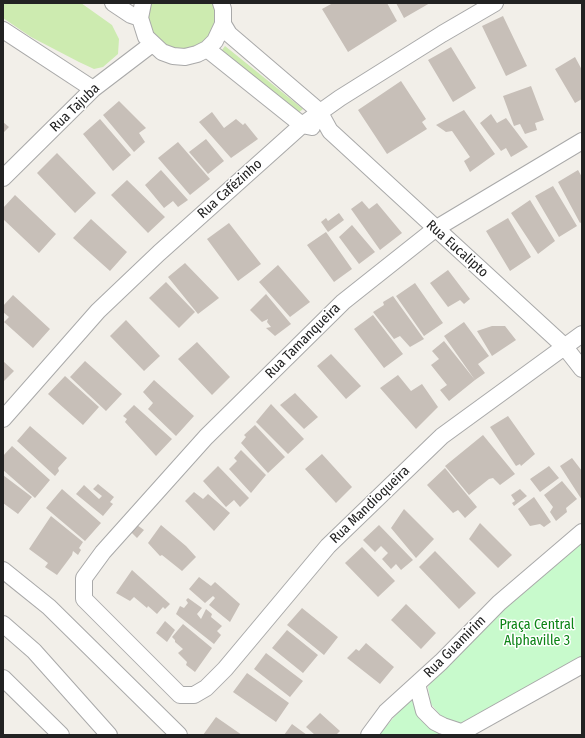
<!DOCTYPE html>
<html>
<head>
<meta charset="utf-8">
<style>
	body { margin:0 }
	#map { position:relative; width:585px; height:738px; overflow:hidden; background:#f2efe9; font-family:"Fira Sans Condensed",sans-serif }
	canvas { display:block }
	.frame { position:absolute; inset:0; border:4px solid #222; pointer-events:none }
</style>
</head>
<body>
<div id="map">
<canvas width="585" height="738"></canvas>
<div class="frame"></div>
</div>
<script>
const c = document.querySelector('canvas').getContext('2d');
c.lineJoin = 'round';
function fill(path, color) { c.fillStyle = color; c.fill(path, 'evenodd'); }
const shape = rows => new Path2D(rows.map(r => 'M' + r).join(''));
function strokePath(path, color, width, dash) { c.strokeStyle = color; c.lineWidth = width; c.lineCap = dash ? 'butt' : 'round'; c.setLineDash(dash || []); c.stroke(path); }
function label(font, color, halo, rows, align = 'center') {
  c.font = font + ' "Fira Sans Condensed",sans-serif'; c.lineWidth = 3; c.setLineDash([]); c.textBaseline = 'middle'; c.strokeStyle = halo; c.fillStyle = color; for (const [text, x, y, turn = 0] of rows) {
    c.save(); c.translate(x, y); c.rotate((+turn || 0) * Math.PI / 180); c.textAlign = isNaN(turn) ? turn : align; if (halo) c.strokeText(text, 0, 0); c.fillText(text, 0, 0); c.restore();
  }
}
fill(shape([
	[3,3,81,3,112,25,119,39,118,54,103,67,94,69,79,62,31,37,3,18],
	[148,3,216,3,216,30,201,47,190,49,168,48,148,29],
	[225,46,303,109,297,114,222,50]
]), '#cdebb0');
fill(shape([
	[582,538,582,659,456,726,446,722,431,704,428,687,443,663],
	[411,697,415,705,441,734,438,735,379,735]
]), '#c8facc');
fill(shape([
	[333,3,387,3,397,21,348,52,322,9],
	[396,3,430,3,404,18],
	[503,16,527,66,506,76,482,26],
	[451,47,476,88,453,102,428,60],
	[575,57,582,70,582,99,575,103,555,69],
	[401,81,426,119,422,122,427,129,387,154,358,110],
	[531,86,544,120,535,123,537,130,525,134,520,124,514,126,503,96],
	[119,101,146,128,139,133,145,142,134,152,103,115],
	[464,110,495,154,470,172,464,161,470,157,452,131,446,132,436,125],
	[212,112,224,128,236,119,243,125,245,123,258,139,231,158,199,122],
	[491,114,497,123,506,118,528,147,511,157,506,148,501,151,480,123],
	[100,119,131,155,113,171,83,134],
	[3,122,9,127,3,133],
	[206,139,224,161,208,174,189,152],
	[178,142,210,179,190,195,158,158],
	[57,153,96,193,75,213,37,173],
	[161,170,188,200,178,207,173,201,164,208,145,185],
	[578,170,582,177,582,222,580,223,558,182],
	[127,180,165,217,148,233,111,195],
	[553,186,577,226,559,237,535,196],
	[15,195,56,234,39,253,3,219,3,208],
	[530,200,555,241,538,254,511,213],
	[362,201,369,209,377,203,402,233,380,250,351,209],
	[339,213,344,220,328,232,321,222,326,218,328,221],
	[508,218,531,257,510,271,486,231],
	[91,219,127,252,110,271,73,238],
	[229,223,261,264,238,281,207,239],
	[352,225,375,252,359,264,339,237],
	[326,232,352,269,334,282,307,245],
	[185,263,219,298,198,314,168,277],
	[278,265,310,302,290,317,259,282],
	[448,270,470,299,464,304,460,300,448,307,430,283],
	[166,282,195,312,179,328,149,298],
	[415,283,443,323,424,336,396,296],
	[266,294,291,324,275,336,266,328,271,327,267,322,268,319,262,322,250,310],
	[13,295,50,329,33,348,4,322,9,317,3,312,3,306],
	[393,296,424,339,410,347,400,336,394,339,373,312,384,305,383,302],
	[373,315,403,354,384,368,354,329],
	[126,320,160,356,144,371,110,336],
	[464,322,489,356,478,364,485,373,475,380,444,336],
	[492,326,505,326,516,340,492,356,477,331],
	[444,341,475,380,449,401,440,390,447,385,431,365,439,359,432,351],
	[197,342,230,377,212,395,178,359],
	[331,354,361,386,346,399,317,366],
	[3,361,14,371,3,382],
	[85,361,122,394,106,411,70,377],
	[398,375,411,391,422,384,438,407,416,429,380,388],
	[65,376,99,407,83,425,48,394],
	[154,380,194,416,176,436,148,409,153,403,143,392],
	[295,393,318,417,304,429,280,405],
	[271,404,304,439,288,454,256,422],
	[134,405,172,439,156,456,125,422,127,419,123,416],
	[508,416,535,454,521,466,520,464,516,466,490,427],
	[255,425,285,457,268,473,241,443,246,437,244,435],
	[30,426,67,458,58,468,59,471,55,476,17,441],
	[483,435,515,474,500,485,493,478,489,479,469,495,445,466],
	[12,446,50,480,35,498,3,470,3,456],
	[241,450,266,475,251,493,229,469,237,461,234,458],
	[322,454,352,487,336,503,305,469],
	[572,458,582,471,582,500,560,466],
	[218,466,249,498,240,507,234,500,226,507,203,481],
	[549,466,559,478,540,492,530,479],
	[445,468,477,507,465,518,458,510,453,513,427,485],
	[3,475,32,497,18,514,3,503],
	[562,481,577,499,566,508,567,512,556,521,550,512,553,507,544,495],
	[98,484,114,497,110,502,113,504,103,516,76,494,84,485,99,499,102,496,93,489],
	[62,489,101,523,85,541,46,508],
	[520,489,527,496,514,506,512,503,515,501,511,495],
	[194,492,203,499,208,494,230,513,214,531,185,501],
	[534,497,551,522,544,527,540,524,530,526,518,509],
	[404,509,434,539,416,558,391,528],
	[51,516,83,542,79,548,81,550,78,555,73,551,72,555,57,575,45,567,48,563,29,549],
	[480,523,512,555,498,568,469,539],
	[137,525,144,530,137,538,131,532],
	[161,525,186,546,196,557,182,571,162,555,160,556,148,543],
	[379,525,413,560,401,570,396,564,391,569,382,559,388,553,381,546,375,552,363,540],
	[362,547,395,581,378,597,345,563],
	[435,551,476,593,459,609,419,567],
	[132,570,170,604,165,609,163,607,157,614,148,606,147,608,134,597,130,601,116,593],
	[199,577,211,586,215,582,240,604,230,622,209,605,215,598,213,596,205,603,189,589],
	[188,598,202,608,197,614,201,619,206,609,212,614,211,617,222,626,217,631,221,635,214,644,176,614,180,606,184,608,188,603,186,600],
	[406,604,436,633,421,649,391,620],
	[302,608,338,637,324,655,287,625],
	[165,621,175,630,167,642,156,633],
	[183,624,212,648,195,672,186,665,187,662,178,653,183,649,175,642,175,640,172,637],
	[287,630,318,655,303,673,272,648],
	[366,643,394,667,380,684,347,658,356,649,359,651],
	[266,653,303,681,290,697,254,669],
	[247,673,289,703,276,722,233,692],
	[320,713,340,731,336,735,315,735,306,727],
	[216,717,242,735,203,735],
	[292,724,307,735,284,735]
]), '#c7bfb8');
const minor = shape([
	[113,3,131,15,140,18],
	[143,3,140,18,146,37,162,52,173,56,185,57,197,54,207,49,215,41,223,24,223,9,221,3],
	[223,24,229,34,319,111,330,131,564,346,582,369],
	[3,30,93,89],
	[207,49,302,125,312,127],
	[582,141,435,229,343,302,206,437,103,552,84,578,84,599,180,695,194,695,206,688,225,669,328,546,442,436,582,334],
	[3,178,93,89,152,44],
	[3,419,98,311,159,253,302,125,340,98,442,34,495,3],
	[3,570,49,607,179,735],
	[3,624,34,651,109,735],
	[3,678,61,735],
	[417,684,424,711,435,722,443,726,461,732],
	[369,735,386,712,441,662,499,603,582,532],
	[457,735,582,665]
]);
strokePath(minor, '#a9a9a9', 18);
strokePath(minor, '#fff', 16);
label('14px', '#222', '#fff', [
	["Rua Tajuba",75,108,-44],
	["Rua Cafézinho",230,189,-42],
	["Rua Eucalipto",457,249,42],
	["Rua Tamanqueira",303,341,-45],
	["Rua Mandioqueira",370,505,-44],
	["Rua Guamirim",455,647,-45]
]);
label('14px', '#0c8416', '#fff', [
	["Praça Central",537,625],
	["Alphaville 3",537,641]
]);
</script>
</body>
</html>
